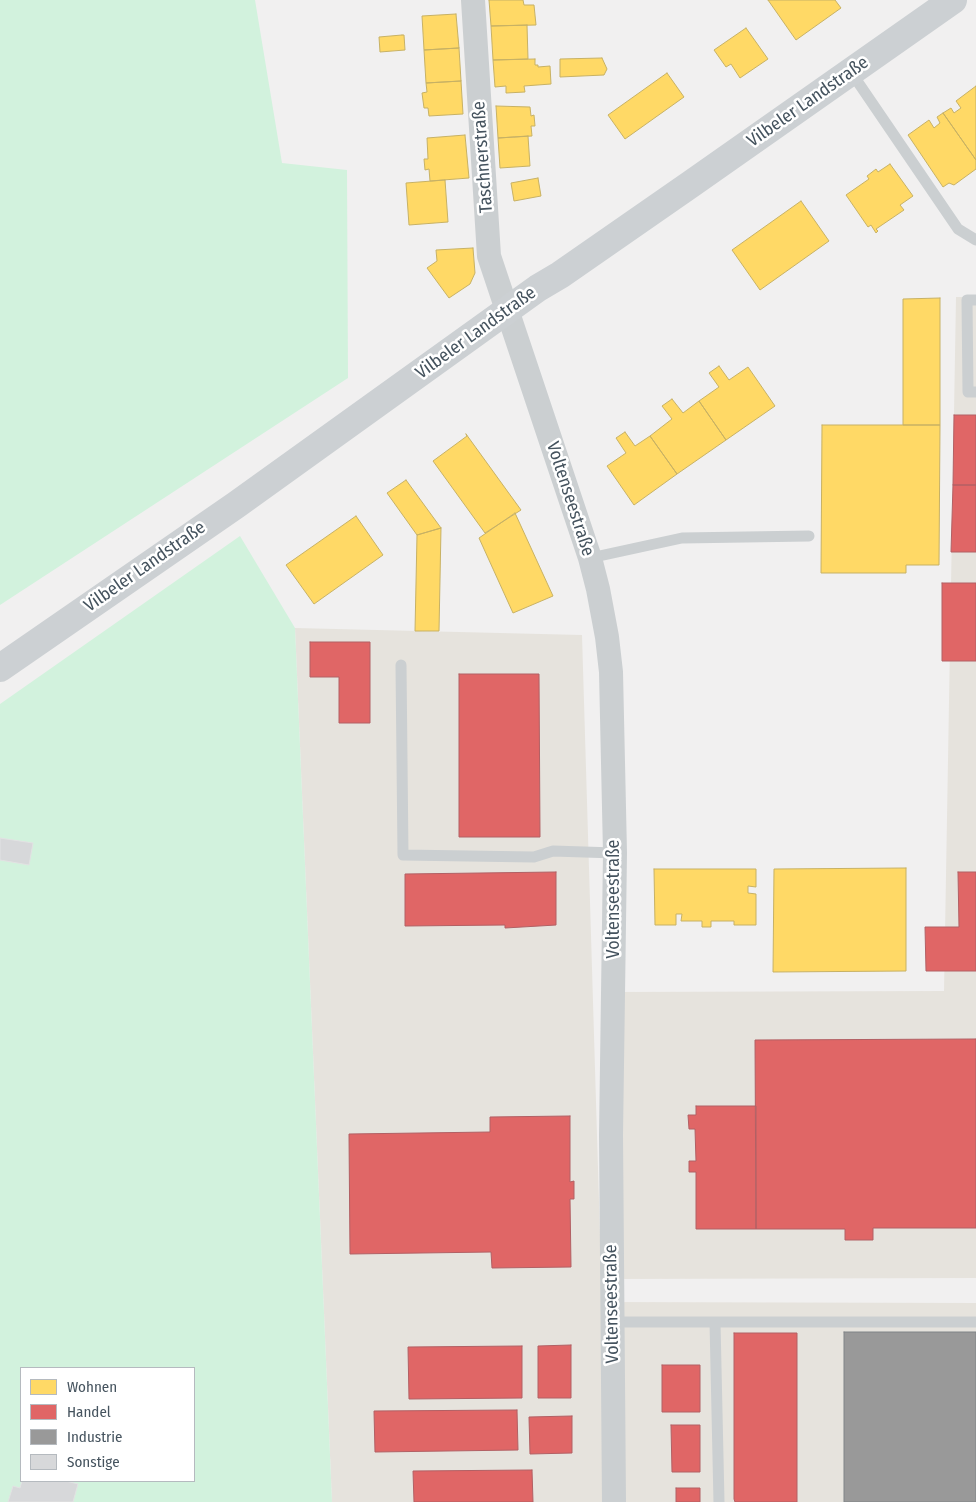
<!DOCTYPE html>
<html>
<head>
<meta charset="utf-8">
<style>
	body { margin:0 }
	#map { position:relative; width:976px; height:1502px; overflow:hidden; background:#f1f0f0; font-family:"Fira Sans Condensed",sans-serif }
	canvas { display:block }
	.legend { position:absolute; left:20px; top:1367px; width:175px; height:115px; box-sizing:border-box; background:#fff; border:1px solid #b5babf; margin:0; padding:6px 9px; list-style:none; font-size:15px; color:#45535e }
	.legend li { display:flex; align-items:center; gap:10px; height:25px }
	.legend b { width:25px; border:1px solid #b5babf }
</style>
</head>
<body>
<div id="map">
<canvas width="976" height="1502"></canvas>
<ul class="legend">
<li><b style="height:14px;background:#ffd966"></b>Wohnen</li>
<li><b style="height:14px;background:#e06666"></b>Handel</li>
<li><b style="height:14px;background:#999"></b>Industrie</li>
<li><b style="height:14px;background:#d7d8da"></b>Sonstige</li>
</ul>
</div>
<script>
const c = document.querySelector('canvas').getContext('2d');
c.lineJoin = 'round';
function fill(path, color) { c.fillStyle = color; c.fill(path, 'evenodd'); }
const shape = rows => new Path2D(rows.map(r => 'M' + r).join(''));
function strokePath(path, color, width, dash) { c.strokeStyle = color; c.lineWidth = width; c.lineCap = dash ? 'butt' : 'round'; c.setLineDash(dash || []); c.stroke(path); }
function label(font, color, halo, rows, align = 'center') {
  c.font = font + ' "Fira Sans Condensed",sans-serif'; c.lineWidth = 5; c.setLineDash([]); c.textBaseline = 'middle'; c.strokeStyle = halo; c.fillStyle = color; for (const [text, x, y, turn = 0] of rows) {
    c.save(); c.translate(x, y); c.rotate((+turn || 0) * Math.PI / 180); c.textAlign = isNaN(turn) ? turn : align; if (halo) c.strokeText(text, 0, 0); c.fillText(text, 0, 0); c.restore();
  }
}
fill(shape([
	[956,297,976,297,976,1278,617,1279,616,992,944,991],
	[295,628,582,635,602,1302,976,1303,976,1502,332,1502]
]), '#e6e3dd');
fill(shape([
	[0,0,255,0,282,163,347,170,348,378,0,605],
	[240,536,295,628,332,1502,0,1502,0,704],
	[21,1368,194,1368,194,1481,21,1481]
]), '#d2f2dd');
const homes = shape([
	[489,0,523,0,524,5,534,5,536,25,491,26,489,0],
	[768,0,835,0,841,8,796,40,768,0],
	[456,14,459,48,424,50,422,16,456,14],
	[527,25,528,59,493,60,491,26,527,25],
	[746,28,768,59,740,78,731,64,726,67,714,50,746,28],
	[402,35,404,35,405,50,380,52,379,37,402,35],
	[459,48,461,81,426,83,424,50,459,48],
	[602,58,607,69,604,75,560,77,560,59,602,58],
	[535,59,535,65,538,65,538,67,550,66,551,84,524,86,525,92,506,93,506,86,495,87,493,60,535,59],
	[667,73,684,97,625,139,608,115,667,73],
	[461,81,463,114,429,116,428,108,424,108,422,93,427,92,426,83,461,81],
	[976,86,976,160,943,113,951,108,954,113,961,108,956,101,976,86],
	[496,106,530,107,531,116,534,115,535,126,531,126,532,136,498,138,496,106],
	[943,113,976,160,976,169,954,185,949,183,943,187,908,135,929,120,934,128,940,123,937,117,943,113],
	[465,135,469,178,430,181,429,169,425,170,424,159,428,159,427,138,465,135],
	[528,136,530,166,500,168,498,138,528,136],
	[890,164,913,196,900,205,904,210,876,229,878,231,876,233,871,225,868,227,846,195,869,179,867,176,876,169,878,172,890,164],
	[538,178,541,196,514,201,511,183,538,178],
	[445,180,448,222,409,225,406,183,445,180],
	[801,201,829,241,760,290,732,250,801,201],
	[473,248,475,273,470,284,449,298,427,268,437,261,436,250,473,248],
	[940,298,940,425,903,425,903,299,940,298],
	[719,366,729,380,748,367,775,406,726,440,699,401,719,387,709,373,719,366],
	[672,399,683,413,699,401,726,440,677,474,650,436,672,419,662,406,672,399],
	[822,425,940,425,939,565,906,565,906,573,821,573,822,425],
	[625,432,635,446,650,436,677,474,634,505,607,466,626,453,616,438,625,432],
	[466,434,521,510,485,533,433,461,467,436,466,434],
	[406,480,441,528,417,535,387,493,406,480],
	[515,513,553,596,513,613,479,538,515,513],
	[356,516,383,555,314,604,286,565,356,516],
	[441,528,439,631,415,631,417,535,441,528],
	[906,868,906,971,773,972,774,869,906,868],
	[654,869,756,869,756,887,748,886,748,893,756,894,756,925,734,925,734,921,711,921,711,927,702,927,702,921,681,921,682,914,676,914,676,925,655,925,654,869]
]);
fill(homes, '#ffd966');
strokePath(homes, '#c7b164', 1);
const shops = shape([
	[954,415,976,415,976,485,953,485,954,415],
	[953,485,976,485,976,552,951,552,953,485],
	[942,583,976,583,976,661,942,661,942,583],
	[310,642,370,642,370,723,339,723,339,677,310,677,310,642],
	[459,674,539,674,540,837,459,837,459,674],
	[556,872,556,925,505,928,505,925,405,926,405,874,556,872],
	[958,872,976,872,976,971,926,971,925,927,959,927,958,872],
	[976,1039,976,1228,873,1228,873,1240,845,1240,845,1229,756,1229,755,1040,976,1039],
	[696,1106,756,1106,756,1229,696,1229,696,1172,689,1172,689,1161,696,1161,695,1129,689,1129,688,1115,696,1115,696,1106],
	[570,1116,570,1182,574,1181,574,1199,570,1199,571,1267,492,1268,491,1252,350,1254,349,1134,490,1132,490,1117,570,1116],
	[734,1333,797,1333,797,1502,735,1502,734,1499,734,1333],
	[571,1345,571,1398,538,1398,538,1346,571,1345],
	[522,1346,522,1398,409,1399,408,1347,522,1346],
	[662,1365,700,1365,700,1412,662,1412,662,1365],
	[517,1410,518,1450,375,1452,374,1411,517,1410],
	[572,1416,572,1453,530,1454,529,1417,572,1416],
	[671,1425,700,1425,700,1472,672,1472,671,1425],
	[532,1470,533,1502,414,1502,413,1471,532,1470],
	[676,1488,700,1488,700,1502,676,1502,676,1488]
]);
fill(shops, '#e06666');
strokePath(shops, '#b26064', 1);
const industry = shape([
	[844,1332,976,1332,976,1502,844,1502,844,1332]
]);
fill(industry, '#999');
strokePath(industry, '#808487', 1);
const building = shape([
	[0,838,33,843,29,865,0,860,0,838],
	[22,1481,66,1481,78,1484,73,1502,8,1502,13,1486,20,1488,22,1481]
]);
fill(building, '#d7d8da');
strokePath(building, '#e2e2e3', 1);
strokePath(shape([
	[851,72,958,229,976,240],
	[976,300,967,300,968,392,976,392],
	[590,558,682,538,809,536],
	[401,665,403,855,534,857,553,851,615,853],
	[612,1322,976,1322],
	[715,1322,719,1502]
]), '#cbcfd1', 11);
strokePath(shape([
	[473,0,489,256,590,558,598,589,607,637,611,672,615,853,611,1135,614,1502]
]), '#cbcfd1', 24);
strokePath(shape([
	[0,668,236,505,538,288,560,275,691,184,953,0]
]), '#ccd0d3', 28);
label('18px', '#45535e', '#fff', [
	["Vilbeler Landstraße",808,102,-35],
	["Taschnerstraße",483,157,-94],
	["Vilbeler Landstraße",476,333,-36],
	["Voltenseestraße",570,499,72],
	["Vilbeler Landstraße",145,567,-35],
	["Voltenseestraße",614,899,-90],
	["Voltenseestraße",612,1304,-91]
]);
</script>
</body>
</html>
